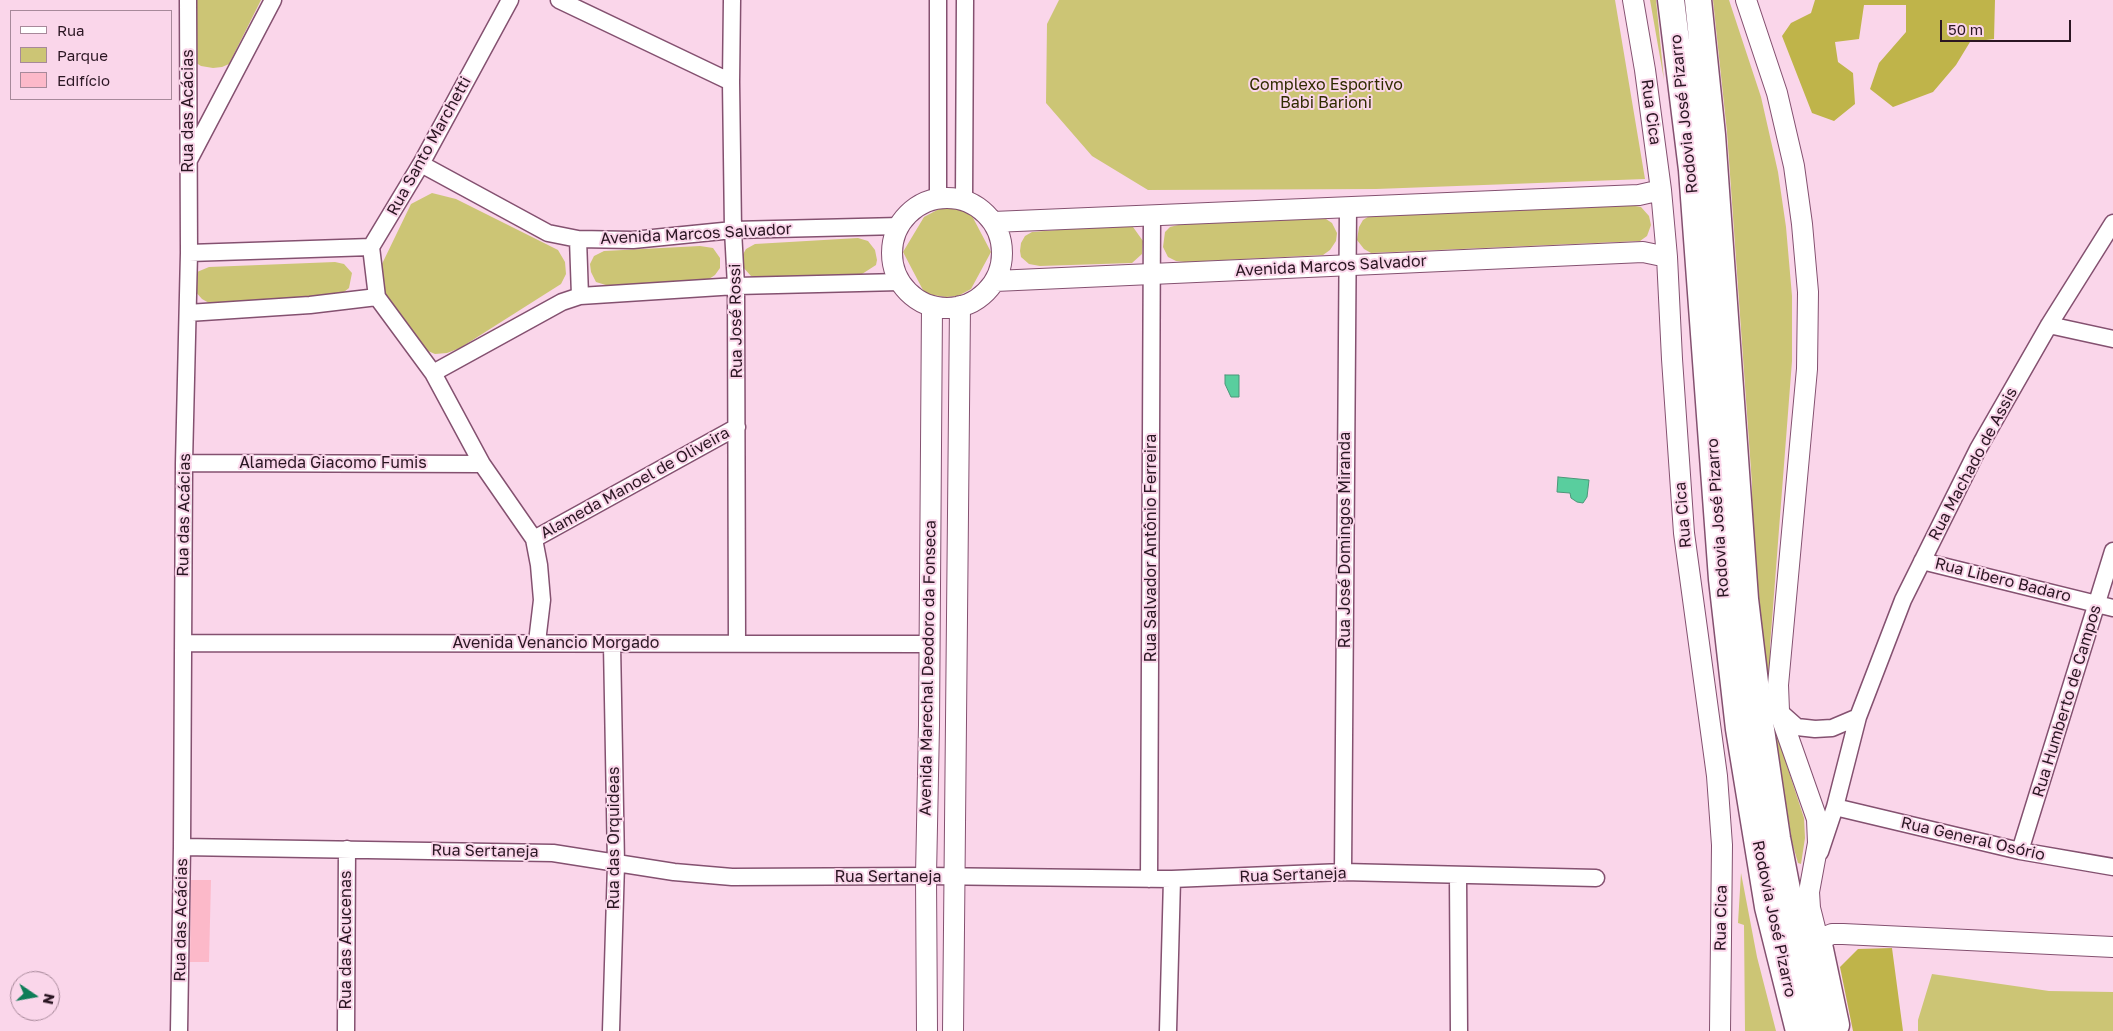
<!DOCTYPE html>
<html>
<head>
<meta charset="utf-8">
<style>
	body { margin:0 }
	#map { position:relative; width:2113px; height:1031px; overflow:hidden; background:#fad6ea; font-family:"Golos Text",sans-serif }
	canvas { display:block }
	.legend { position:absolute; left:10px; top:10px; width:162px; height:90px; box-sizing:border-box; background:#fad6ea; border:1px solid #a7899a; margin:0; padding:6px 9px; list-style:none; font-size:15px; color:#2b1623 }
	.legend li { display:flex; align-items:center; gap:10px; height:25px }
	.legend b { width:25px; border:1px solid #a7899a }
	.north { position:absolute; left:10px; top:971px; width:50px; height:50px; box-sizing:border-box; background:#fad6ea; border:1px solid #a7899a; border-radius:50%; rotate:102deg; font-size:14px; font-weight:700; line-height:20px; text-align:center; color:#2b1623 }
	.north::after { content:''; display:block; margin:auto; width:18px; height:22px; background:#0f7d58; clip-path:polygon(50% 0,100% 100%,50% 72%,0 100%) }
	.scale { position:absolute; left:1940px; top:20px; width:131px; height:22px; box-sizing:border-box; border:2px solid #2b1623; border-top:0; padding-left:6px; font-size:15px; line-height:18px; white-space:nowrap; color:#2b1623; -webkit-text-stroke:4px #fad6ea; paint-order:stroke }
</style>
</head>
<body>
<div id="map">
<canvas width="2113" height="1031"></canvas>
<ul class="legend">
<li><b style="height:6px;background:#fff"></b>Rua</li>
<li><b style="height:14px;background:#ccc575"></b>Parque</li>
<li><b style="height:14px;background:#fcb9c9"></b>Edifício</li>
</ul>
<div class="north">N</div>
<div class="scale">50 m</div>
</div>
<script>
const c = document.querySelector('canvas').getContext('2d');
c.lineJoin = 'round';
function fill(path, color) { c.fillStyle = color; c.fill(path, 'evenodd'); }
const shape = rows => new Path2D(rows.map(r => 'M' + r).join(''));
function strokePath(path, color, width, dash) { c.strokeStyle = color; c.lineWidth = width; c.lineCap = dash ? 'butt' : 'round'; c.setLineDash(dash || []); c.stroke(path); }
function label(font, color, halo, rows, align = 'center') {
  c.font = font + ' "Golos Text",sans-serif'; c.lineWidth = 4; c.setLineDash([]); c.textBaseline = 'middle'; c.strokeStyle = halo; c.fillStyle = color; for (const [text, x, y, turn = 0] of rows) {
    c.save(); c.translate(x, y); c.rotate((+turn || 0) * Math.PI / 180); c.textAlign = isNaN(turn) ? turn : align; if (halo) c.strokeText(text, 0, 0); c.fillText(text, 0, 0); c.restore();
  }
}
fill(shape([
	[190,0,261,0,229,64,222,67,213,68,201,66,193,61],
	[1059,0,1615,0,1645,179,1376,189,1148,190,1092,156,1046,103,1047,24],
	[1650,0,1656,0,1664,80],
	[1713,0,1729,0,1761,97,1778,172,1786,227,1792,296,1792,361,1770,646,1772,709,1777,735,1804,818,1805,838,1801,864,1798,863,1792,842,1753,595,1752,484,1727,132],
	[432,193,456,199,558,250,565,262,566,274,561,284,460,348,447,353,435,354,421,348,384,294,381,266,411,204],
	[1624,204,1641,207,1649,216,1651,225,1647,236,1640,241,1371,253,1364,249,1357,240,1359,227,1363,220,1371,215],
	[954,207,971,214,991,252,971,289,958,296,946,297,932,295,924,292,903,252,924,217,939,209],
	[1323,217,1332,223,1337,233,1336,241,1330,250,1323,255,1185,262,1176,261,1168,257,1163,247,1165,232,1170,227,1186,223],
	[1119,225,1133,227,1143,241,1142,254,1132,263,1040,266,1029,264,1021,257,1020,251,1021,243,1025,236,1032,232],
	[858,238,868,241,875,250,877,260,876,265,862,274,760,278,751,276,742,266,741,258,746,249,755,244],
	[700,246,713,248,720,258,720,268,715,275,706,281,609,286,596,282,591,272,590,264,594,256,604,251],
	[335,262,344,264,352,273,349,288,339,296,209,303,202,299,194,290,193,281,197,272,209,267],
	[1741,873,1757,957,1776,1031,1745,1031,1744,925,1738,923],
	[1932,974,2049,991,2113,992,2113,1031,1918,1031,1918,1020]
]), '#ccc575');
fill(shape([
	[1815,0,1995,0,1994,39,1970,42,1956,65,1933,92,1893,107,1870,89,1879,63,1906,32,1906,5,1864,5,1859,39,1835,42,1838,62,1853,73,1855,104,1834,121,1812,113,1782,36,1791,23,1811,13],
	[1892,948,1903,1031,1853,1031,1840,967,1858,949]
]), '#bfb44a');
const water = shape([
	[1225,375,1239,375,1239,397,1231,397,1225,384,1225,375],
	[1558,477,1589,480,1587,497,1583,503,1577,502,1571,498,1570,493,1557,492,1558,477]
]);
fill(water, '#59ce9e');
strokePath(water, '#4b9779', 1);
fill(shape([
	[191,880,211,880,209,962,190,962]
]), '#fcb9c9');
const minor = shape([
	[559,0,731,82],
	[732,0,731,82,733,230,736,286,737,643],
	[189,160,273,0],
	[421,164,548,233,578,239,633,240,733,230,900,226],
	[938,198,938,0],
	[964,200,965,0],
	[578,239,580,296],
	[189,253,371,247],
	[377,297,433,373,482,464,534,539,539,565,542,600,537,642],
	[377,297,371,247,421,164,510,0],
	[188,313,310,305,377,297],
	[2049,325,2113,339],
	[433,373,562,302,580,296,736,286,900,282],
	[184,463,482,464],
	[534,539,737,427],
	[1922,561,2113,608],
	[183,643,929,644],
	[1779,711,1797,727,1815,729,1832,728,1858,717],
	[1835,807,2020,851,2113,867],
	[182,847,553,853,674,872,732,877,926,876,1172,879,1343,872,1596,878],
	[2020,851,2113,551],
	[1820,852,1835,807,1858,717,1903,600,1978,449,2049,325,2113,223],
	[1343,872,1348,208],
	[1458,876,1459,1031],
	[1149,879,1152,216],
	[179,1031,182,847,184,463,189,253,188,0],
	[346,1031,347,849],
	[611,1031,616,864,612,644],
	[1168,1031,1172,879]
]);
const tertiary = shape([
	[1633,0,1645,70,1661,190,1667,257,1672,359,1684,533,1717,776,1722,845,1720,1031],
	[1746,0,1777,93,1794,166,1802,224,1808,292,1807,369,1778,685,1779,711,1817,819,1818,843,1809,892,1810,908,1818,940,1832,934,1843,934,2113,947],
	'892 253a55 55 0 1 1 110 0a55 55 0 1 1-110 0Z',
	[993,222,1639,195,1661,190],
	[995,281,1643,252,1667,257],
	[927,1031,926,876,929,725,932,306],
	[953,1031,960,306]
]);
const primary = shape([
	[1671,0,1692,170,1722,579,1739,729,1768,907,1799,1031],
	[1698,0,1712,135,1745,599,1759,716,1777,838,1789,900,1805,973,1821,1031],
	[1818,940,1836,1025]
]);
strokePath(minor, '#845170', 19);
strokePath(tertiary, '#845170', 22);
strokePath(primary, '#845170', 29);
strokePath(minor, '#fff', 16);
strokePath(tertiary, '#fff', 20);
strokePath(primary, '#fff', 26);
label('16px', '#302b00', '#fad6ea', [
	["Complexo Esportivo",1326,85],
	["Babi Barioni",1326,103]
]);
label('16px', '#2b1623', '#fad6ea', [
	["Rua das Acácias",188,111,-90],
	["Rua Cica",1651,112,82],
	["Rodovia José Pizarro",1684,114,-96],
	["Rua Santo Marchetti",429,146,-61],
	["Avenida Marcos Salvador",696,234,-3],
	["Avenida Marcos Salvador",1331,266,-3],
	["Rua José Rossi",736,321,-91],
	["Alameda Giacomo Fumis",333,463],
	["Rua Machado de Assis",1973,464,-62],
	["Alameda Manoel de Oliveira",635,483,-29],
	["Rua das Acácias",184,515,-89],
	["Rua Cica",1683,515,-95],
	["Rodovia José Pizarro",1718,518,-94],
	["Rua José Domingos Miranda",1345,540,-90],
	["Rua Salvador Antônio Ferreira",1151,548,-90],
	["Rua Libero Badaro",2003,580,14],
	["Avenida Venancio Morgado",556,643],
	["Avenida Marechal Deodoro da Fonseca",928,668,-89],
	["Rua Humberto de Campos",2067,701,-73],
	["Rua das Orquideas",614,838,-90],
	["Rua General Osório",1973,839,13],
	["Rua Sertaneja",485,851,1],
	["Rua Sertaneja",1293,875,-2],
	["Rua Sertaneja",888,877],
	["Rua Cica",1721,918,-89],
	["Rodovia José Pizarro",1774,919,78],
	["Rua das Acácias",181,920,-89],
	["Rua das Acucenas",346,940,-90]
]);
</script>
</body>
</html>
